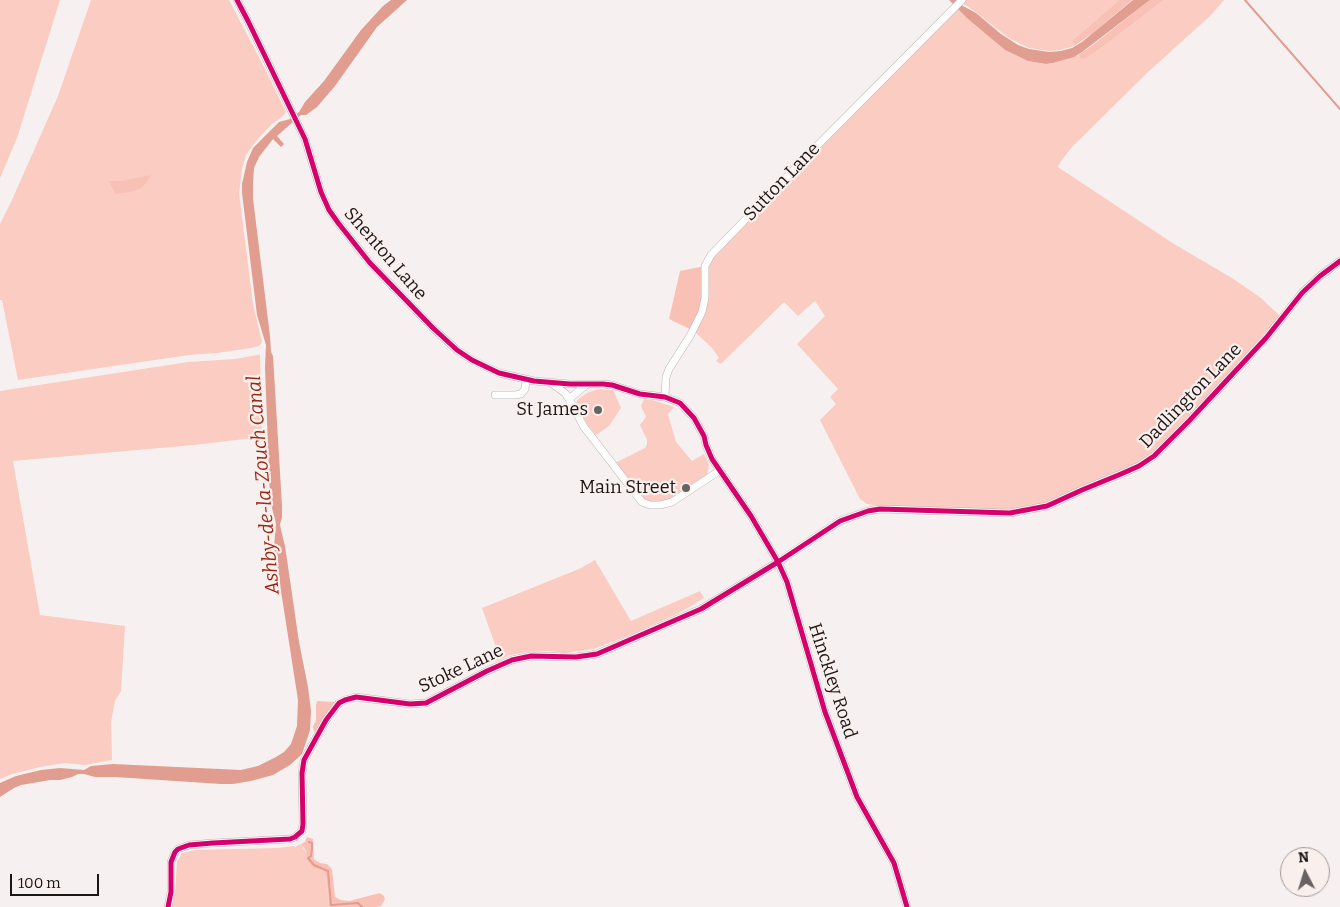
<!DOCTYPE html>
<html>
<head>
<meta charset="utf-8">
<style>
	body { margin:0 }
	#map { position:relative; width:1340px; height:907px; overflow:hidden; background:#f6f1f0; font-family:Bitter,serif }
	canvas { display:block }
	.north { position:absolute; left:1280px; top:847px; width:50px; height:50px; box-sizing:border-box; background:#f9efed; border:1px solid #a09997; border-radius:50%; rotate:355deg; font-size:14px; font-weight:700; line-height:20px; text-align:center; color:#1a1716 }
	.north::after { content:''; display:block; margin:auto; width:18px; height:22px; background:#676362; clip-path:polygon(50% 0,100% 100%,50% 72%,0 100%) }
	.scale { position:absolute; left:10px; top:874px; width:89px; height:22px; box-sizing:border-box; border:2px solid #1a1716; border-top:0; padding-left:6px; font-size:15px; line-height:18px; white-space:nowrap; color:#1a1716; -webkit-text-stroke:4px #f9efed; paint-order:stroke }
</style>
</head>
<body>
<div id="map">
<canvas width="1340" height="907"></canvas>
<div class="north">N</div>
<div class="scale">100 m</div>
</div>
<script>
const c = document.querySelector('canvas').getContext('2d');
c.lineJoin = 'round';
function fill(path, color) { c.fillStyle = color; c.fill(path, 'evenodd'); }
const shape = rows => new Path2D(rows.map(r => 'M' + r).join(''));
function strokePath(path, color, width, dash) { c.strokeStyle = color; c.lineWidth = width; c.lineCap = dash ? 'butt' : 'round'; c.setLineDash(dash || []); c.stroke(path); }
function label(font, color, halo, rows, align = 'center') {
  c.font = font + ' Bitter,serif'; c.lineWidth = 4.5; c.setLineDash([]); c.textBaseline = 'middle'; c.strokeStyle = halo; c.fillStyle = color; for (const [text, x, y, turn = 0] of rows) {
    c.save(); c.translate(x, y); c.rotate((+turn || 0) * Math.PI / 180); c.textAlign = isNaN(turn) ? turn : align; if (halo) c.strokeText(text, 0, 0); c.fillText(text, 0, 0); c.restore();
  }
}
fill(shape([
	[0,0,60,0,17,138,0,178],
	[91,0,229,0,266,71,286,112,283,116,272,124,256,141,246,155,242,169,239,193,253,304,262,342,259,346,251,348,217,353,189,355,18,380,2,300,0,300,0,224,11,202,58,96],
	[962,0,1119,0,1076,37,1073,43,1074,46,1061,50,1049,51,1029,48,1009,38,969,7,963,4,960,2],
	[1164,0,1224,0,1210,16,1148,72,1072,147,1061,161,1058,167,1174,244,1232,278,1261,298,1279,315,1274,322,1225,379,1158,450,1146,460,1054,501,1009,510,885,507,867,504,860,499,820,420,836,404,830,397,838,389,797,344,825,316,815,301,798,316,784,302,721,364,716,361,719,358,712,348,694,331,705,266,956,6,968,19,1005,50,1028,61,1046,64,1053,63,1078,55,1081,59,1113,39],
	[257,355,260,355,262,437,194,445,13,461,40,615,125,626,121,691,115,701,111,722,112,760,85,765,65,763,40,767,12,774,0,779,0,391,188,362,235,359],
	[598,389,613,390,621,408,609,426,596,435,587,424,576,403,578,399,587,393],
	[644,399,652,400,674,407,668,414,676,442,692,461,704,454,709,464,707,475,671,501,660,504,643,501,615,463,645,448,647,444,647,440,640,425,646,417,641,406],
	[595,560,631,621,700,591,704,598,677,614,630,635,593,649,565,653,549,651,527,652,510,655,495,662,497,650,482,608,579,569],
	[305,842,303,848,319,870,323,871,326,877,329,900,328,907,172,907,175,894,177,862,182,853,196,850,278,848,293,846,295,847]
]), '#fbccc2');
fill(shape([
	[1119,0,1132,0,1093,33,1074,46,1073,41,1076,37],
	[1150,0,1164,0,1113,39,1086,58,1081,59,1078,55,1090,47],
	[151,175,146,183,140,189,130,192,115,194,109,181,121,181],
	[705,266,705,298,694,331,669,319,680,271],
	[317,701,336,702,315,733,314,731,313,727,316,720,316,705],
	[307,837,313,839,314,859,320,863,327,864,332,869,335,897,341,900,349,901,380,893,384,896,385,899,381,906,376,907,328,907,329,900,326,877,323,871,313,868,307,860,306,851,302,844,305,842]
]), '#f9c1b6');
fill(shape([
	[391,0,407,0,377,27,335,86,317,107,306,115,301,115,277,136,284,144,281,147,273,139,259,157,254,168,253,182,253,199,270,336,271,352,273,356,282,506,282,518,280,524,281,530,285,546,299,642,308,687,311,711,310,730,302,754,290,765,273,775,251,781,233,784,221,784,115,777,95,777,84,774,78,774,72,777,60,780,50,780,21,785,14,788,0,797,0,783,16,776,41,770,60,768,84,770,91,766,113,764,241,770,258,766,276,757,284,752,291,744,297,726,298,700,274,546,276,524,270,500,265,367,266,345,257,315,242,193,242,184,247,162,253,148,279,122,290,119,299,112,305,102,324,81,361,30,383,6],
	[949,0,957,0,963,6,976,13,1001,34,1018,45,1029,49,1049,52,1061,51,1072,48,1082,42,1133,0,1150,0,1082,52,1074,57,1053,63,1046,64,1028,61,1005,50,968,19]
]), '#e19d8f');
strokePath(shape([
	[1245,0,1340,109],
	[309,842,312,843,312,848,311,856,308,858,314,865,328,871,331,905,358,903,362,907]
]), '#e19d8f', 2);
const minor = shape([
	[237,0,248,21,305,139,321,192,329,210,339,224,370,263,433,328,457,350,472,360,499,373,534,381,570,384,603,384,612,385,640,394,665,397,680,403,694,418,704,436,706,445,712,459,751,516,778,562,787,582,825,712,857,797,894,863,907,907],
	[551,383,565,393,569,399],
	[586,385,569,399,584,427,642,502,650,505,660,505,672,502,719,471],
	[495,395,515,395,521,394,525,389,526,380],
	[665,397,666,377,669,369,690,336,702,312,705,298,705,266,711,255,808,155,962,0],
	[168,907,171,892,171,862,175,852,178,849,189,845,213,843,290,839,295,837,302,831,303,824,302,773,304,760,326,720,339,703,345,700,356,697,410,704,426,703,487,671,512,660,531,656,576,657,597,654,701,609,778,562,840,521,868,511,880,509,1010,513,1047,506,1082,490,1121,474,1139,466,1154,456,1189,421,1266,338,1302,293,1320,276,1340,261]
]);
strokePath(minor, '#b8b4b4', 8);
strokePath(minor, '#fefdfd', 7);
strokePath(shape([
	[237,0,248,21,305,139,321,192,329,210,339,224,370,263,433,328,457,350,472,360,499,373,534,381,570,384,603,384,612,385,640,394,665,397,680,403,694,418,704,436,706,445,712,459,751,516,778,562,787,582,825,712,857,797,894,863,907,907],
	[168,907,171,892,171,862,175,852,178,849,189,845,213,843,290,839,295,837,302,831,303,824,302,773,304,760,326,720,339,703,345,700,356,697,410,704,426,703,487,671,512,660,531,656,576,657,597,654,701,609,778,562,840,521,868,511,880,509,1010,513,1047,506,1082,490,1121,474,1139,466,1154,456,1189,421,1266,338,1302,293,1320,276,1340,261]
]), '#d6006c', 5);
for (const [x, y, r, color] of [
	[598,410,5,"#676362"],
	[686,488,5,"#676362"]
]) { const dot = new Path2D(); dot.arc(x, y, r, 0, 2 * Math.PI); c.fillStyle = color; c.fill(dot); strokePath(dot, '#f9efed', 2); }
label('18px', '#1a1716', '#f9efed', [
	["Sutton Lane",782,182,-46],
	["Shenton Lane",385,254,49],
	["Dadlington Lane",1191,396,-46],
	["Stoke Lane",461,669,-25],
	["Hinckley Road",832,681,72]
]);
label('18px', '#1a1716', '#f9efed', [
	["St James",588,410],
	["Main Street",676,488]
], 'right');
label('italic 19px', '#982713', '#f9efed', [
	["Ashby-de-la-Zouch Canal",264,485,-95]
]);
</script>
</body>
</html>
